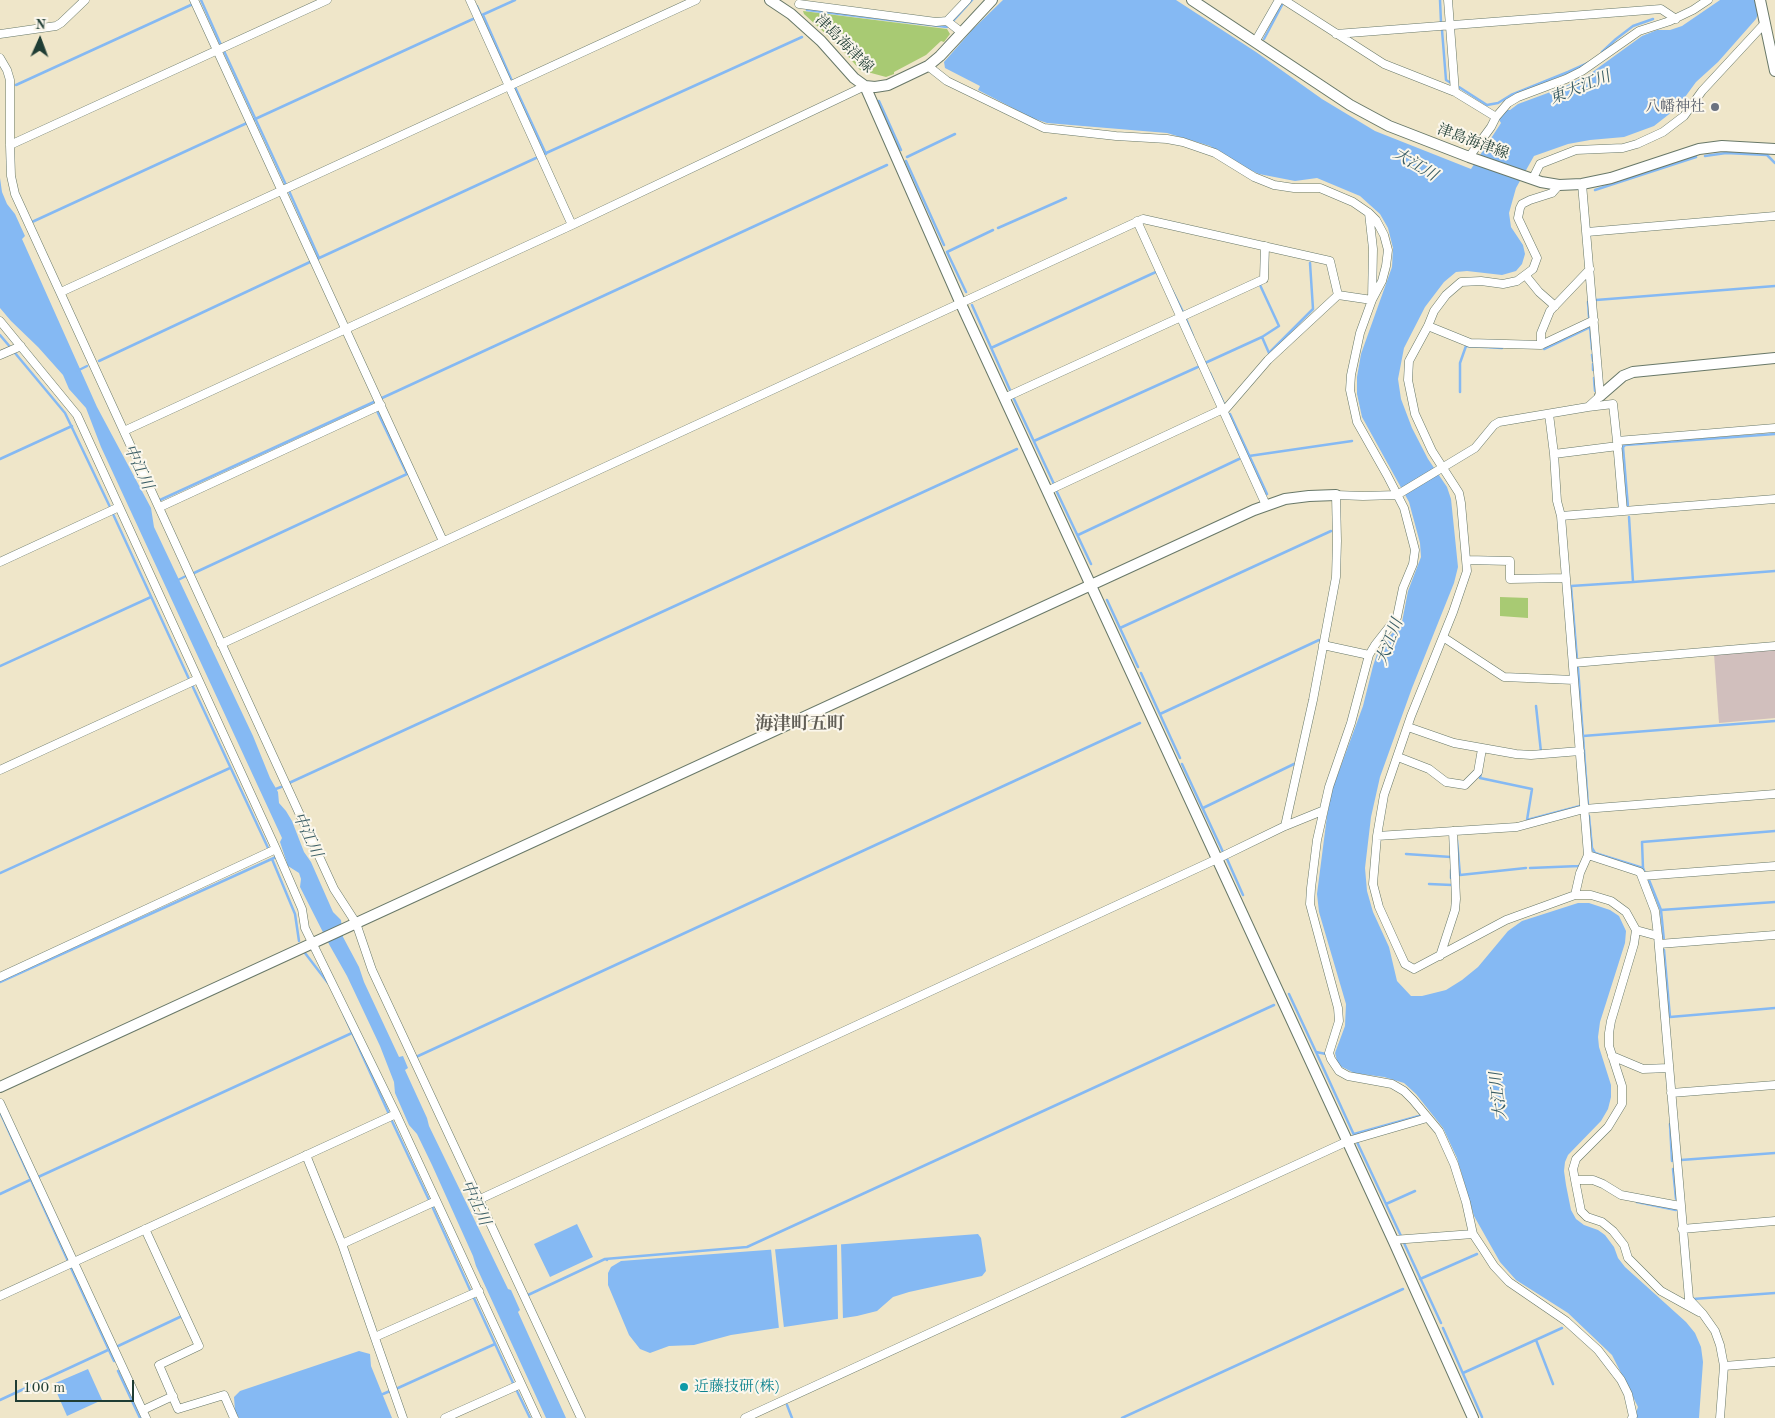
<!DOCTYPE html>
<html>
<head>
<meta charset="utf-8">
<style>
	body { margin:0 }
	#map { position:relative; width:1775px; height:1418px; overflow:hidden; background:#efe6c9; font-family:"Old Standard TT",serif }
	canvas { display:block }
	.north { position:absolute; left:15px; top:15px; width:50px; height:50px; -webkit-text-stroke:4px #fbf7ec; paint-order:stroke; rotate:2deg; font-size:14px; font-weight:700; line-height:20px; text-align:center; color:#1f3d34 }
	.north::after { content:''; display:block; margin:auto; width:18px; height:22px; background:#1f3d34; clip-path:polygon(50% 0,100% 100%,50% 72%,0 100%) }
	.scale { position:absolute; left:15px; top:1380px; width:119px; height:22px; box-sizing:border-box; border:2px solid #1f3d34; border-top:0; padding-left:6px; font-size:15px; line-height:18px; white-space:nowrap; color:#1f3d34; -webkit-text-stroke:4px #fbf7ec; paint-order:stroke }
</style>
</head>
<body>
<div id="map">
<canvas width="1775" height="1418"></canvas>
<div class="north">N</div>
<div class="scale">100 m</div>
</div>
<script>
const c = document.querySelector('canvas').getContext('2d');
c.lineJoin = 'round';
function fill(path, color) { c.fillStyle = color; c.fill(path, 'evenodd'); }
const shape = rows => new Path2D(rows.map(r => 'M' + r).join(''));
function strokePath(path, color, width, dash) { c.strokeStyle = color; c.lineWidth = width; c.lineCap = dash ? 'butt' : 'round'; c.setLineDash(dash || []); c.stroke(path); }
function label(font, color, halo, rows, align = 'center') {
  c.font = font + ' "Old Standard TT","Noto Serif JP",serif'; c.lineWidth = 4; c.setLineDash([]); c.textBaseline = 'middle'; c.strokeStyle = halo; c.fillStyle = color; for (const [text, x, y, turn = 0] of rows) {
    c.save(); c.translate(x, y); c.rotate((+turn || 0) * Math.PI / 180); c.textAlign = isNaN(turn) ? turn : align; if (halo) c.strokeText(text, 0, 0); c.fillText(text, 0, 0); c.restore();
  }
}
fill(shape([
	[1775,649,1775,718,1719,723,1714,654]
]), '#d1bfbd');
fill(shape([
	[803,11,947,29,950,34,944,42,941,41,926,55,894,72,894,74,886,77,860,70,839,46,804,14],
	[1500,597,1528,598,1528,618,1500,616]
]), '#a8ca73');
fill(shape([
	[1003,0,1176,0,1256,52,1322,99,1375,131,1471,169,1501,123,1498,118,1505,110,1510,110,1518,104,1564,87,1591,73,1642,36,1657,30,1670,30,1682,26,1720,0,1764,0,1756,19,1718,62,1696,82,1677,108,1654,126,1624,137,1590,140,1568,144,1534,156,1516,188,1509,213,1511,227,1523,245,1525,254,1522,264,1516,271,1502,275,1467,271,1456,272,1444,282,1425,307,1404,348,1398,379,1401,399,1412,428,1428,459,1447,487,1451,499,1458,567,1454,583,1412,688,1380,777,1371,817,1365,868,1367,891,1373,912,1389,947,1397,981,1411,996,1422,996,1446,990,1462,980,1478,967,1508,931,1522,921,1578,903,1589,903,1610,910,1619,916,1626,931,1625,943,1600,1022,1598,1037,1599,1047,1611,1085,1611,1097,1608,1109,1601,1121,1568,1155,1565,1162,1564,1171,1566,1185,1571,1210,1576,1219,1584,1225,1598,1230,1605,1235,1614,1247,1618,1258,1625,1267,1686,1322,1695,1333,1701,1347,1703,1362,1699,1418,1634,1418,1638,1407,1612,1355,1568,1313,1516,1280,1500,1262,1474,1216,1457,1158,1443,1128,1416,1094,1404,1083,1384,1077,1354,1073,1338,1065,1335,1053,1345,1026,1346,1004,1319,912,1317,894,1327,816,1332,790,1363,706,1373,666,1377,654,1388,638,1402,622,1408,591,1421,557,1420,543,1409,502,1362,417,1357,394,1357,377,1361,354,1392,267,1393,248,1388,228,1380,214,1360,196,1317,178,1295,181,1259,174,1241,166,1210,146,1167,133,1047,123,1032,118,978,90,980,86,945,68,944,62,973,29],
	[0,178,2,192,7,204,15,214,25,236,22,239,97,407,151,508,154,527,253,736,270,778,278,792,279,803,286,811,292,821,304,852,311,862,333,912,341,920,343,937,359,967,364,982,399,1057,403,1056,408,1068,405,1070,427,1118,429,1126,508,1289,511,1290,520,1310,518,1312,566,1418,546,1418,476,1266,473,1256,432,1165,417,1134,409,1125,395,1093,394,1082,380,1046,347,976,330,946,300,887,301,879,299,873,288,866,280,842,282,838,101,447,86,408,69,389,63,375,38,347,11,321,0,308],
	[577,1224,593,1257,550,1277,534,1244],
	[978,1234,981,1238,986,1271,982,1276,909,1292,893,1297,877,1311,857,1316,731,1335,694,1345,669,1346,650,1353,640,1349,629,1335,608,1285,608,1273,611,1267,621,1261],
	[359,1351,370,1354,371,1366,392,1418,239,1418,235,1411,234,1397,240,1391],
	[88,1369,102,1400,67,1416,53,1384]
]), '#85b9f3');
fill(shape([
	[841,1243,843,1320,838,1322,837,1244],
	[771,1249,775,1249,784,1328,779,1329]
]), '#efe6c9');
strokePath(shape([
	[201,0,221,45],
	[1440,0,1441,22],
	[477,6,481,15],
	[807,10,947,27],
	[482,15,515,0],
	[483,15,512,81],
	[953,21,972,0],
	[1442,30,1446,80,1451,83],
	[1264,39,1282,5],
	[224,51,286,185],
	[1602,52,1616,39,1633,26,1653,19],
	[16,85,193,4],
	[515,87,546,154],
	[1459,87,1487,105],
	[879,101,901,150],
	[1487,105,1498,103,1511,95,1568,72,1588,63],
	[253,120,473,19],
	[544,154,802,37],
	[1705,156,1726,153,1767,155,1775,163],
	[907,157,955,134],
	[906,161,944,245],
	[1595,190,1696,157],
	[289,191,319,258],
	[32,222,247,123],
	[998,228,1066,198],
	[317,259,536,158],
	[1172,290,1183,312],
	[966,292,947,252,993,230],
	[1596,300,1775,286],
	[1588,302,1589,317],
	[972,305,1010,390],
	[1186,319,1193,336],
	[0,335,11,348],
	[1262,337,1269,353,1313,309,1310,263],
	[991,348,1158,271],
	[1544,349,1590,327,1592,349],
	[15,353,65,413,110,507],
	[1592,355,1593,361],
	[99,361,310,262],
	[1205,363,1262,337,1279,326,1260,285],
	[1593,364,1593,370],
	[77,371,87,366],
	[1210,373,1224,404],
	[1594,378,1595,391],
	[1460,392,1460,363,1466,346,1502,348],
	[382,398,887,165],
	[1014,399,1054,484],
	[1230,414,1267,494],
	[1034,441,1200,366],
	[1249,456,1352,441],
	[0,459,72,426],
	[1056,490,1091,564],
	[160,500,376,401],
	[1628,507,1623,447,1625,445,1775,434],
	[113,514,189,679],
	[1078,535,1239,459],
	[194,573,407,474,377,411],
	[176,581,186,576],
	[1633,582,1775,571],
	[1107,600,1138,667],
	[1120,628,1331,531],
	[1577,659,1571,586,1633,582,1629,517],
	[0,666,151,597],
	[1578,668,1588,805],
	[1141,673,1180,758],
	[192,685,269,850],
	[1536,706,1541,752],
	[1160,714,1319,640],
	[1583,736,1775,721],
	[1182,764,1223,852],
	[1481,773,1480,778,1532,789,1527,820,1580,806],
	[289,783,1017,449],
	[273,790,281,787],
	[1203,808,1294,764],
	[1589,816,1592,848,1595,853,1643,868,1645,873],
	[1457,840,1460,875,1526,868],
	[1406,854,1451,857],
	[272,859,295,914,299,941],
	[1227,859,1243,895],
	[1530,868,1579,866,1580,865],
	[1643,868,1642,842,1775,831],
	[1451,870,1451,878],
	[0,873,230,768],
	[1649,880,1661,910,1664,941],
	[1429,884,1452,885],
	[1661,910,1775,902],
	[1664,950,1670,1017,1775,1008],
	[305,953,328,983],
	[0,982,276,857],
	[1289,994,1316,1052,1326,1054],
	[344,1015,389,1114],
	[1316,1052,1354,1135],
	[416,1057,1140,723],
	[0,1112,68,1261],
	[391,1119,429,1200],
	[1670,1124,1672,1161],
	[1354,1134,1419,1116],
	[1357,1142,1401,1236],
	[1681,1160,1775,1153],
	[1673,1169,1676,1199],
	[36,1178,352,1033],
	[0,1194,30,1180],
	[1637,1202,1676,1210],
	[1386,1204,1415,1191],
	[432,1206,471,1292],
	[1404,1243,1441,1323],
	[605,1259,747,1247,1274,1005],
	[71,1268,114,1361],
	[1420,1279,1477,1254],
	[528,1295,605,1259,607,1260],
	[473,1296,514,1385],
	[1693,1299,1775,1293],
	[1443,1328,1482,1417],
	[1536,1340,1553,1384],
	[116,1347,182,1316],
	[118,1371,140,1418],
	[1463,1373,1562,1328],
	[398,1388,495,1344],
	[516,1389,530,1418],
	[383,1394,390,1391],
	[0,1400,108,1350],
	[787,1405,792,1418],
	[1122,1418,1403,1289]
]), '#85b9f3', 2.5);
const street = shape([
	[194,0,443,541],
	[470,0,572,225],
	[1284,0,1384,64,1455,92,1496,117,1508,103,1518,97,1566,79,1582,71,1639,31,1670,21,1693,10,1708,0],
	[1448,0,1455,92],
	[799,4,936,22,947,21,961,32],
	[947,21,967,0],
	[0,34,56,26,61,23,85,0],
	[1336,34,1661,9,1676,19],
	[1255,42,1279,0],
	[0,58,7,70,10,80,10,145,11,176,15,194,334,889,356,923,372,970,581,1418],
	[928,66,947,81,1044,128,1116,136,1167,139,1183,142,1215,153,1254,177,1274,185,1294,188,1320,188,1353,202,1369,213,1373,249,1372,300,1338,295],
	[10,145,327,0],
	[1469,157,1491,127,1496,117],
	[1535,174,1540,164,1576,150,1623,148,1637,144,1663,132,1684,116,1702,91,1765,23],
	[1559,185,1552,193,1530,200,1522,204,1520,208,1518,218,1537,258,1533,269,1517,281,1503,284,1481,281,1461,282,1446,295,1434,311,1428,326,1409,361,1408,380,1415,414,1432,451,1459,493,1461,503,1467,571,1453,612,1411,716,1384,795,1377,836,1373,884,1379,907,1399,951,1405,964,1414,969,1506,920,1575,895,1591,895,1611,901,1626,912,1636,930,1634,944,1611,1021,1609,1033,1609,1046,1622,1086,1622,1104,1608,1127,1576,1159,1573,1169,1575,1180,1593,1180,1603,1184,1621,1195,1680,1206],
	[1369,213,1376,220,1384,235,1388,250,1386,266,1382,281,1372,300,1360,333,1351,375,1350,390,1357,422,1387,475,1404,508,1415,550,1413,564,1403,588,1397,617,1375,645,1369,655,1351,723,1329,787,1317,840,1311,888,1310,904,1338,1008,1339,1021,1329,1053,1331,1059,1339,1071,1348,1076,1392,1084,1404,1091,1413,1100,1439,1131,1454,1164,1466,1202,1473,1234,1483,1249,1494,1266,1509,1282,1566,1321,1598,1350,1621,1380,1628,1394,1633,1416,1632,1418],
	[1137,221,1266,505],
	[1587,232,1775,216],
	[1526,276,1539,292,1555,306],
	[61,292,696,0],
	[0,321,77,415,276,849,302,909,305,928,396,1114,537,1418],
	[1428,326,1470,343,1541,345,1594,320],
	[1541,345,1541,333,1550,311,1590,269],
	[0,355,21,346],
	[1004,398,1264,279,1265,246],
	[1588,407,1613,404,1617,441,1775,428],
	[1224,411,1268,360,1338,295],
	[1549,414,1554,454,1557,501,1561,516,1588,855,1640,872,1655,911,1658,936,1689,1299,1703,1314,1715,1331,1720,1345,1724,1366,1775,1362],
	[124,431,572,225,865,86],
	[1617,441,1623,511],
	[1554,454,1618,446],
	[1047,491,1223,409],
	[160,507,381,405],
	[1561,516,1775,499],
	[1467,560,1510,561,1510,579,1566,578],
	[0,562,119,507],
	[1443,637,1504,677,1574,680],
	[221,644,1143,219,1330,261,1338,295],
	[1323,645,1369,655],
	[1573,663,1775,646],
	[1408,727,1454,743,1516,754,1531,755,1580,751],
	[1398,757,1429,769,1446,782,1465,785,1478,772,1482,749],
	[0,770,198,679],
	[1285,826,1313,700,1336,577,1337,541,1336,495,1363,496,1397,495,1475,448,1494,425,1499,422,1588,407,1600,396,1582,184],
	[1377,836,1517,827,1584,809,1775,794],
	[1642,876,1775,866],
	[1575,895,1580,873,1588,855],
	[1636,930,1658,936],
	[1659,944,1775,935],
	[1440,956,1455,910,1456,899,1453,831],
	[0,977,276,849],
	[1612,1056,1643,1069,1669,1068],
	[1671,1093,1775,1085],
	[0,1103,146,1418],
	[306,1155,342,1244,403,1418],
	[1575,1180,1581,1211,1587,1217,1602,1222,1613,1231,1624,1245,1628,1258,1661,1291,1699,1312],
	[478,1200,1217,859,1285,826,1322,811],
	[145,1229,199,1346,159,1365,178,1409,224,1395,234,1418],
	[1682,1229,1775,1221],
	[1393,1240,1473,1234],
	[342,1244,436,1201],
	[0,1296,396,1114],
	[375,1337,479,1291],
	[143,1410,173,1396],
	[445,1418,521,1384],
	[745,1418,1348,1141,1427,1118],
	[1720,1418,1724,1366]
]);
const secondary = shape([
	[770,0,791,14,821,41,854,78,865,86,875,87,888,85,928,66,940,56,992,0],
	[1192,0,1350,105,1389,126,1469,157,1541,182,1559,185,1582,184,1611,178,1699,149,1722,146,1775,149],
	[1760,0,1775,71],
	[865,86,961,304,1393,1240,1473,1418],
	[1600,396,1623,376,1633,372,1775,358],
	[0,1087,1254,510,1285,499,1309,496,1336,495]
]);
strokePath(street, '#687868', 9);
strokePath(secondary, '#687868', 12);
strokePath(street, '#fff', 8);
strokePath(secondary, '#fff', 10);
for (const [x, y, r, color] of [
	[1715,107,5,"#6b7280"],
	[684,1387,5,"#0f9aa8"]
]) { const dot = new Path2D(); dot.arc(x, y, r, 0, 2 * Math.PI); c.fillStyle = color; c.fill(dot); strokePath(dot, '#fbf7ec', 2); }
label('15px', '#1f3d34', '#fbf7ec', [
	["津島海津線",844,44,45],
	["津島海津線",1473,142,20]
]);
label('15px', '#5b616d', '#fbf7ec', [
	["八幡神社",1705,107]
], 'right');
label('15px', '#0d838f', '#fbf7ec', [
	["近藤技研(株)",694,1387]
], 'left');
label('italic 16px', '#385c64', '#fbf7ec', [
	["東大江川",1580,88,-22],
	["大江川",1415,165,31],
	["中江川",138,467,65],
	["大江川",1390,642,-69],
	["中江川",307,835,65],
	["大江川",1499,1096,-96],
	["中江川",475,1203,65]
]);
label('bold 18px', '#615e56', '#fbf7ec', [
	["海津町五町",800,724]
]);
</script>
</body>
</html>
